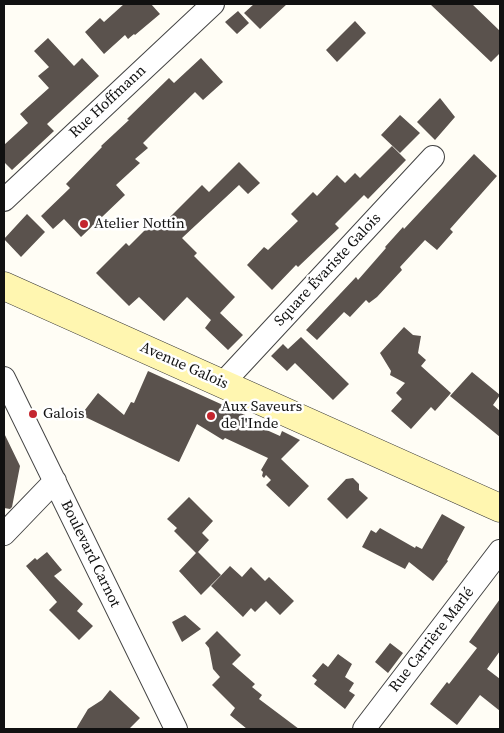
<!DOCTYPE html>
<html>
<head>
<meta charset="utf-8">
<style>
	body { margin:0 }
	#map { position:relative; width:504px; height:733px; overflow:hidden; background:#fffdf5; font-family:"Source Serif 4",serif }
	canvas { display:block }
	.frame { position:absolute; inset:0; border:5px solid #111; pointer-events:none }
</style>
</head>
<body>
<div id="map">
<canvas width="504" height="733"></canvas>
<div class="frame"></div>
</div>
<script>
const c = document.querySelector('canvas').getContext('2d');
c.lineJoin = 'round';
function fill(path, color) { c.fillStyle = color; c.fill(path, 'evenodd'); }
const shape = rows => new Path2D(rows.map(r => 'M' + r).join(''));
function strokePath(path, color, width, dash) { c.strokeStyle = color; c.lineWidth = width; c.lineCap = dash ? 'butt' : 'round'; c.setLineDash(dash || []); c.stroke(path); }
function label(font, color, halo, rows, align = 'center') {
  c.font = font + ' "Source Serif 4",serif'; c.lineWidth = 5; c.setLineDash([]); c.textBaseline = 'middle'; c.strokeStyle = halo; c.fillStyle = color; for (const [text, x, y, turn = 0] of rows) {
    c.save(); c.translate(x, y); c.rotate((+turn || 0) * Math.PI / 180); c.textAlign = isNaN(turn) ? turn : align; if (halo) c.strokeText(text, 0, 0); c.fillText(text, 0, 0); c.restore();
  }
}
fill(shape([
	[124,4,151,4,160,14,135,35,134,34,128,39,125,35,104,54,85,32,100,18,104,22],
	[254,4,287,4,260,29,244,13],
	[430,4,472,4,500,31,500,53,491,62],
	[238,11,249,23,237,34,225,22],
	[355,21,366,33,337,62,326,50],
	[48,38,74,66,82,58,99,76,47,124,54,131,12,170,4,162,4,145,28,123,20,114,49,88,38,76,49,67,34,51],
	[201,58,223,82,203,100,195,92,153,133,143,143,148,148,135,159,140,163,116,185,125,195,81,237,64,219,53,229,41,216,70,188,66,184,102,147,101,146,129,120,127,119,169,78,174,83],
	[440,98,455,117,435,140,417,122],
	[400,115,420,133,400,153,381,135],
	[392,146,406,160,368,199,364,195,335,224,339,228,298,267,296,265,272,290,247,265,264,247,268,250,298,221,291,214,313,192,317,196,337,175,345,183,355,173,360,178],
	[474,154,497,176,450,229,453,232,437,250,425,240,400,267,402,270,377,297,369,303,366,300,350,317,344,312,317,340,306,330,356,277,358,280,386,248,385,247,403,227,404,229],
	[239,162,260,183,248,194,239,185,182,238,197,253,194,256,235,297,220,313,243,335,228,350,205,328,211,320,187,297,164,321,139,297,129,306,96,273,126,243,129,246,154,221,160,227,202,185,209,192],
	[27,214,45,232,21,257,4,239],
	[404,327,413,335,421,336,418,353,426,360,421,366,451,393,435,411,431,407,411,429,391,411,402,399,396,393,405,383,390,375,391,371,380,353],
	[301,337,349,384,333,400,295,363,287,371,271,356,283,344,288,349],
	[148,371,245,415,242,419,280,436,282,431,300,440,281,459,309,486,289,507,266,485,271,480,266,475,264,478,262,476,263,472,261,470,268,458,225,438,223,440,197,424,179,462,81,415,98,393,124,415,131,402,134,403],
	[472,372,500,395,493,405,500,411,500,437,450,396],
	[4,433,20,466,12,507,10,509,4,508],
	[353,478,359,484,359,490,368,498,347,519,327,499,346,479],
	[189,497,213,521,202,533,209,540,198,552,221,575,201,595,179,571,196,553,174,531,177,528,167,519],
	[442,514,465,527,447,560,448,561,433,581,409,562,405,569,362,547,371,530,376,533,380,528,415,548,416,546,422,549],
	[47,552,62,570,54,576,83,604,77,611,93,626,79,640,49,610,57,602,26,566,35,558,37,560],
	[230,566,242,577,251,567,265,581,269,577,294,601,280,615,266,601,255,612,251,608,243,617,211,586],
	[500,599,500,651,487,669,500,679,500,711,480,695,457,725,430,704,447,682,449,684,477,648,469,642],
	[185,615,201,629,182,642,172,622],
	[217,631,241,655,232,664,255,684,252,687,262,695,259,699,299,729,247,729,230,715,235,708,212,685,220,677,213,669,209,648,205,643],
	[390,643,403,653,388,673,375,662],
	[338,654,352,664,345,677,354,683,349,691,355,695,345,709,314,684,317,680,312,676,323,663,328,667],
	[110,690,140,718,129,729,76,729,88,709,102,700]
]), '#5a524d');
const street = shape([
	[4,200,213,4],
	[4,378,176,729],
	[223,383,433,157],
	[4,534,55,481],
	[364,729,500,551]
]);
const secondary = shape([
	[4,286,500,508]
]);
strokePath(street, '#444', 24);
strokePath(secondary, '#333', 29);
strokePath(street, '#fff', 22);
strokePath(secondary, '#fff6b0', 28);
for (const [x, y, r, color] of [
	[84,224,5,"#c4262e"],
	[33,414,5,"#c4262e"],
	[211,416,5,"#c4262e"]
]) { const dot = new Path2D(); dot.arc(x, y, r, 0, 2 * Math.PI); c.fillStyle = color; c.fill(dot); strokePath(dot, '#fff', 2); }
label('15px', '#111', '#fff', [
	["Rue Hoffmann",108,102,-43],
	["Square Évariste Galois",328,270,-47],
	["Avenue Galois",184,366,24],
	["Boulevard Carnot",90,554,64],
	["Rue Carrière Marlé",432,640,-52]
]);
label('15px', '#111', '#fff', [
	["Atelier Nottin",94,224],
	["Aux Saveurs",221,407],
	["de l'Inde",221,424],
	["Galois",43,414]
], 'left');
</script>
</body>
</html>
